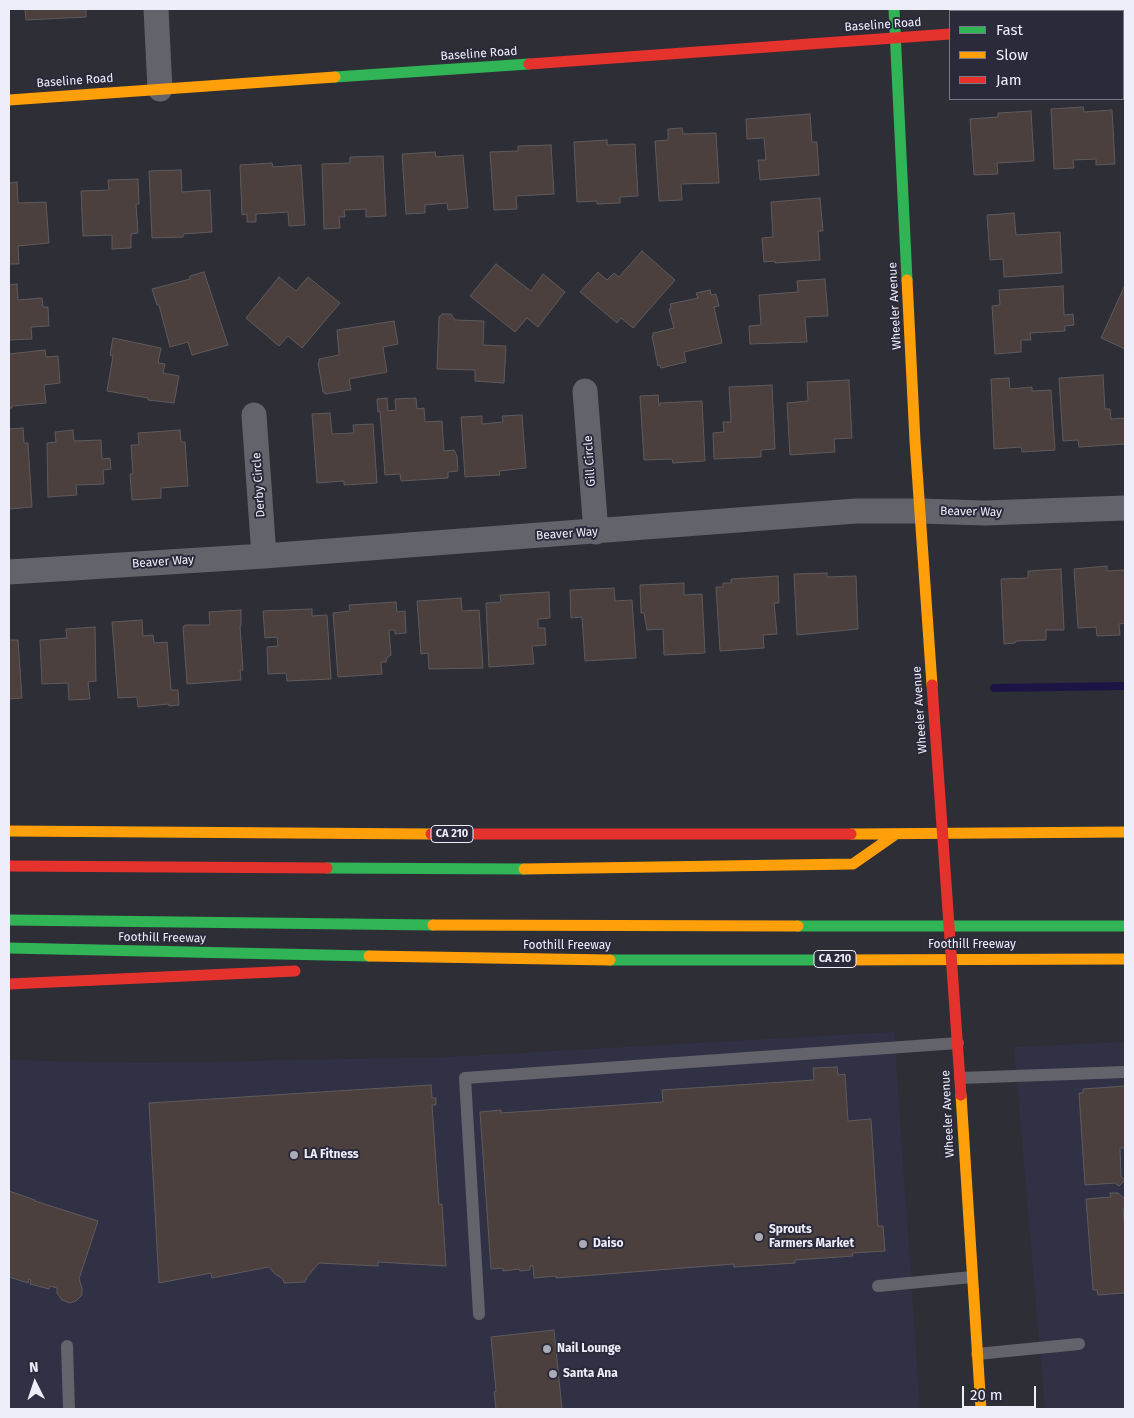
<!DOCTYPE html>
<html>
<head>
<meta charset="utf-8">
<style>
	body { margin:0 }
	#map { position:relative; width:1134px; height:1418px; overflow:hidden; background:#2e2e37; font-family:"Fira Sans",sans-serif }
	canvas { display:block }
	.frame { position:absolute; inset:0; border:10px solid #eeeefa; pointer-events:none }
	.legend { position:absolute; left:949px; top:10px; width:175px; height:90px; box-sizing:border-box; background:#2a2a3b; border:1px solid #787887; margin:0; padding:6px 9px; list-style:none; font-size:15px; color:#eeeefa }
	.legend li { display:flex; align-items:center; gap:10px; height:25px }
	.legend b { width:25px; border:1px solid #787887 }
	.north { position:absolute; left:10px; top:1358px; width:50px; height:50px; -webkit-text-stroke:4px #2a2a3b; paint-order:stroke; rotate:356deg; font-size:14px; font-weight:700; line-height:20px; text-align:center; color:#eeeefa }
	.north::after { content:''; display:block; margin:auto; width:18px; height:22px; background:#eeeefa; clip-path:polygon(50% 0,100% 100%,50% 72%,0 100%) }
	.scale { position:absolute; left:962px; top:1386px; width:74px; height:22px; box-sizing:border-box; border:2px solid #eeeefa; border-top:0; padding-left:6px; font-size:15px; line-height:18px; white-space:nowrap; color:#eeeefa; -webkit-text-stroke:4px #2a2a3b; paint-order:stroke }
</style>
</head>
<body>
<div id="map">
<canvas width="1134" height="1418"></canvas>
<div class="frame"></div>
<ul class="legend">
<li><b style="height:6px;background:#30b455"></b>Fast</li>
<li><b style="height:6px;background:#ff9f0a"></b>Slow</li>
<li><b style="height:6px;background:#e5322d"></b>Jam</li>
</ul>
<div class="north">N</div>
<div class="scale">20 m</div>
</div>
<script>
const c = document.querySelector('canvas').getContext('2d');
c.lineJoin = 'round';
function fill(path, color) { c.fillStyle = color; c.fill(path, 'evenodd'); }
const shape = rows => new Path2D(rows.map(r => 'M' + r).join(''));
function strokePath(path, color, width, dash) { c.strokeStyle = color; c.lineWidth = width; c.lineCap = dash ? 'butt' : 'round'; c.setLineDash(dash || []); c.stroke(path); }
function label(font, color, halo, rows, align = 'center') {
  c.font = font + ' "Fira Sans",sans-serif'; c.lineWidth = 4; c.setLineDash([]); c.textBaseline = 'middle'; c.strokeStyle = halo; c.fillStyle = color; for (const [text, x, y, turn = 0] of rows) {
    c.save(); c.translate(x, y); c.rotate((+turn || 0) * Math.PI / 180); c.textAlign = isNaN(turn) ? turn : align; if (halo) c.strokeText(text, 0, 0); c.fillText(text, 0, 0); c.restore();
  }
}
fill(shape([
	[894,1032,920,1409,9,1409,9,1060,144,1063,448,1057],
	[1125,1042,1125,1409,1045,1409,1014,1047]
]), '#313146');
strokePath(shape([
	[994,688,1125,686]
]), '#1d1446', 8);
const building = shape([
	[25,9,86,9,86,17,26,20,25,9],
	[1083,107,1084,112,1112,110,1115,164,1096,165,1096,159,1073,160,1074,168,1054,169,1051,109,1083,107],
	[1031,111,1034,161,997,163,998,174,974,175,970,119,998,117,998,113,1031,111],
	[810,114,812,142,817,142,819,175,760,180,758,160,766,160,764,138,747,139,746,119,810,114],
	[682,128,683,134,716,133,719,183,681,184,682,200,659,201,655,141,668,140,668,129,682,128],
	[607,140,607,145,635,144,638,196,620,197,620,203,597,204,597,201,577,202,574,142,607,140],
	[551,145,554,194,516,196,517,209,494,210,490,152,518,151,518,146,551,145],
	[435,152,436,157,463,155,468,208,448,210,447,203,425,205,425,213,406,214,402,154,435,152],
	[383,156,386,216,366,217,366,209,344,210,345,217,339,217,340,228,324,229,322,164,350,163,350,157,383,156],
	[272,163,273,167,301,165,305,225,289,226,288,212,256,214,256,222,247,222,247,214,242,215,240,165,272,163],
	[181,170,182,192,210,190,212,232,183,234,183,237,152,238,149,171,181,170],
	[138,179,139,204,136,204,138,233,131,234,131,248,112,249,112,235,83,236,81,191,109,190,108,180,138,179],
	[17,182,18,203,46,202,49,243,18,246,19,264,9,264,9,183,17,182],
	[820,198,823,231,818,231,820,260,775,263,775,261,764,262,762,238,773,237,771,202,820,198],
	[1014,213,1016,235,1060,232,1062,273,1004,277,1003,259,990,260,987,215,1014,213],
	[642,251,675,280,633,328,621,318,617,323,580,292,598,272,607,280,614,273,619,277,642,251],
	[496,264,531,291,543,274,565,292,538,327,527,318,515,332,470,296,496,264],
	[204,272,228,345,192,355,188,342,170,347,159,305,157,305,152,289,190,279,190,276,204,272],
	[279,277,296,291,308,277,340,303,302,348,288,336,279,346,246,318,279,277],
	[825,279,828,316,805,317,807,342,750,344,749,326,761,325,759,295,798,292,797,281,825,279],
	[17,284,18,300,42,298,43,307,48,307,49,326,31,327,32,339,9,340,9,285,17,284],
	[1125,285,1125,349,1101,338,1125,285],
	[1063,286,1064,315,1073,314,1074,325,1065,326,1065,331,1030,333,1031,340,1021,340,1021,352,995,354,992,306,1000,305,999,290,1063,286],
	[710,290,711,295,716,294,719,306,714,307,722,343,684,352,686,362,661,368,660,365,658,366,652,336,653,336,653,333,674,328,669,309,671,308,670,304,698,298,696,293,710,290],
	[442,314,451,314,455,320,484,321,483,345,506,346,504,383,475,381,475,370,437,369,439,317,442,314],
	[394,321,398,344,383,347,387,372,349,379,351,390,325,394,325,392,323,392,318,363,319,363,319,359,339,355,337,330,394,321],
	[113,338,161,348,158,363,165,364,163,373,179,376,174,403,148,400,148,398,107,391,113,356,110,355,113,338],
	[45,350,46,357,58,356,60,383,44,385,46,403,12,406,12,408,9,408,9,354,45,350],
	[1103,375,1105,409,1110,409,1111,419,1125,418,1125,444,1079,447,1078,440,1063,441,1059,378,1103,375],
	[1009,378,1010,389,1032,387,1032,391,1051,390,1055,450,1022,452,1021,447,994,449,991,379,1009,378],
	[849,380,852,438,834,439,835,452,790,455,787,403,808,401,807,382,849,380],
	[772,385,775,449,761,450,761,457,714,459,713,433,724,432,723,422,731,422,729,387,772,385],
	[658,395,659,406,660,406,660,403,702,401,705,461,673,463,672,459,644,460,640,396,658,395],
	[387,398,388,411,396,410,395,399,416,398,417,409,424,408,425,422,442,421,444,451,454,450,457,456,458,471,448,472,448,478,401,481,400,474,385,475,380,411,378,412,377,399,387,398],
	[330,413,332,434,354,433,353,425,373,424,377,483,344,485,344,481,317,483,312,414,330,413],
	[522,415,526,468,499,471,500,475,465,477,461,417,482,416,482,424,503,422,502,416,522,415],
	[23,428,24,443,28,443,32,507,9,509,9,429,23,428],
	[73,430,74,441,101,440,102,459,110,458,111,469,103,470,104,484,76,485,77,495,48,497,47,443,56,442,55,432,73,430],
	[180,430,181,442,185,442,188,486,161,488,161,498,132,500,130,474,133,474,131,445,139,445,138,433,180,430],
	[1107,566,1107,571,1125,570,1125,623,1119,624,1120,635,1097,636,1096,627,1078,628,1074,569,1107,566],
	[1061,569,1064,630,1046,630,1046,640,1016,641,1015,643,1004,644,1001,579,1028,578,1028,571,1061,569],
	[827,573,827,577,856,576,858,629,797,635,794,574,827,573],
	[778,576,779,603,774,603,777,634,763,635,764,648,720,651,716,587,723,587,723,583,731,583,731,579,778,576],
	[684,583,684,595,702,594,705,653,664,655,663,629,647,630,644,613,641,613,640,585,684,583],
	[614,588,615,601,632,600,636,658,585,661,582,617,571,618,570,590,614,588],
	[549,592,550,618,538,619,538,628,545,628,546,645,532,646,534,664,489,667,486,603,501,602,500,595,549,592],
	[461,598,462,611,479,610,483,668,429,669,428,653,421,654,417,601,461,598],
	[396,602,397,612,405,611,406,633,395,634,395,630,389,630,391,655,387,658,386,662,381,662,382,674,338,677,333,613,350,611,349,605,396,602],
	[312,609,312,616,327,615,331,679,287,681,286,673,268,674,267,647,278,646,277,637,265,638,263,611,312,609],
	[241,610,241,626,240,626,243,670,240,670,241,680,187,684,183,627,185,625,210,625,209,612,241,610],
	[142,620,143,636,153,635,154,643,167,642,171,690,178,690,179,705,169,706,169,704,138,707,137,697,118,698,112,622,142,620],
	[95,627,96,681,88,682,90,699,69,700,68,683,42,684,40,640,67,638,66,629,95,627],
	[9,640,18,640,22,698,9,699,9,640],
	[837,1067,838,1075,845,1074,848,1121,871,1119,878,1226,883,1226,885,1251,852,1253,853,1256,795,1260,795,1263,734,1267,734,1264,556,1278,556,1276,534,1278,533,1266,530,1266,530,1270,520,1271,519,1269,503,1271,503,1268,491,1269,480,1112,501,1110,501,1113,663,1102,662,1090,814,1080,813,1068,837,1067],
	[431,1085,432,1098,436,1098,436,1105,432,1105,439,1205,442,1204,446,1266,378,1262,378,1266,319,1263,307,1277,305,1282,284,1283,283,1279,275,1274,269,1267,212,1278,211,1273,159,1283,149,1103,431,1085],
	[1125,1086,1125,1148,1120,1148,1121,1177,1125,1180,1119,1186,1115,1183,1085,1185,1079,1093,1083,1093,1083,1089,1125,1086],
	[9,1191,35,1200,35,1201,98,1221,79,1279,82,1288,82,1295,76,1301,70,1303,62,1300,57,1293,57,1288,50,1286,49,1289,30,1284,31,1280,29,1279,28,1283,9,1277,10,1273,9,1272,9,1191],
	[1110,1193,1118,1193,1125,1199,1125,1208,1123,1208,1125,1231,1125,1293,1098,1295,1097,1290,1093,1290,1086,1199,1111,1197,1110,1193],
	[554,1330,562,1409,496,1409,494,1392,496,1391,491,1337,554,1330]
]);
fill(building, '#4c403e');
strokePath(building, '#5e5a5c', 1);
strokePath(shape([
	[960,1078,1125,1072],
	[878,1286,972,1277],
	[479,1314,465,1078,958,1043],
	[67,1346,69,1409],
	[977,1354,1079,1344]
]), '#63636c', 12);
strokePath(shape([
	[156,9,160,89],
	[585,391,596,532],
	[254,415,264,556],
	[9,572,264,556,856,511,920,511,985,513,1125,508]
]), '#63636c', 25);
strokePath(shape([
	[894,9,907,280],
	[1123,21,1125,21],
	[335,77,529,64],
	[327,868,524,869],
	[9,920,433,925],
	[798,926,1125,926],
	[9,948,369,956],
	[610,960,831,960]
]), '#30b455', 11);
strokePath(shape([
	[9,100,335,77],
	[907,280,915,441,932,685],
	[9,831,431,834],
	[851,834,1125,832],
	[524,869,853,864,896,834],
	[433,925,798,926],
	[369,956,610,960],
	[831,960,1125,959],
	[961,1095,981,1409]
]), '#ff9f0a', 11);
strokePath(shape([
	[529,64,950,34],
	[932,685,961,1095],
	[431,834,851,834],
	[9,866,327,868],
	[9,984,295,971]
]), '#e5322d', 11);
for (const [x, y, r, color] of [
	[294,1155,5,"#ababb6"],
	[759,1237,5,"#ababb6"],
	[583,1244,5,"#ababb6"],
	[547,1349,5,"#ababb6"],
	[553,1374,5,"#ababb6"]
]) { const dot = new Path2D(); dot.arc(x, y, r, 0, 2 * Math.PI); c.fillStyle = color; c.fill(dot); strokePath(dot, '#2a2a3b', 2); }
for (const [x, y, w] of [
	[452,834,42],
	[835,959,42]
]) { const box = new Path2D(); box.roundRect(x - w / 2, y - 8.5, w, 17, 4); c.fillStyle = '#2a2a3b'; c.fill(box); strokePath(box, '#eeeefa', 1); }
label('bold 11px', '#eeeefa', null, [
	["CA 210",452,834],
	["CA 210",835,959]
]);
label('12px', '#eeeefa', '#2a2a3b', [
	["Baseline Road",883,25,-4],
	["Baseline Road",479,54,-4],
	["Baseline Road",75,81,-4],
	["Wheeler Avenue",895,306,-93],
	["Gill Circle",590,461,-94],
	["Derby Circle",259,485,-94],
	["Beaver Way",971,512,1],
	["Beaver Way",567,534,-4],
	["Beaver Way",163,562,-4],
	["Wheeler Avenue",920,710,-94],
	["Foothill Freeway",162,938,1],
	["Foothill Freeway",972,945],
	["Foothill Freeway",567,946],
	["Wheeler Avenue",948,1114,-93]
]);
label('bold 12px', '#eeeefa', '#2a2a3b', [
	["LA Fitness",304,1155],
	["Sprouts",769,1230],
	["Farmers Market",769,1244],
	["Daiso",593,1244],
	["Nail Lounge",557,1349],
	["Santa Ana",563,1374]
], 'left');
</script>
</body>
</html>
